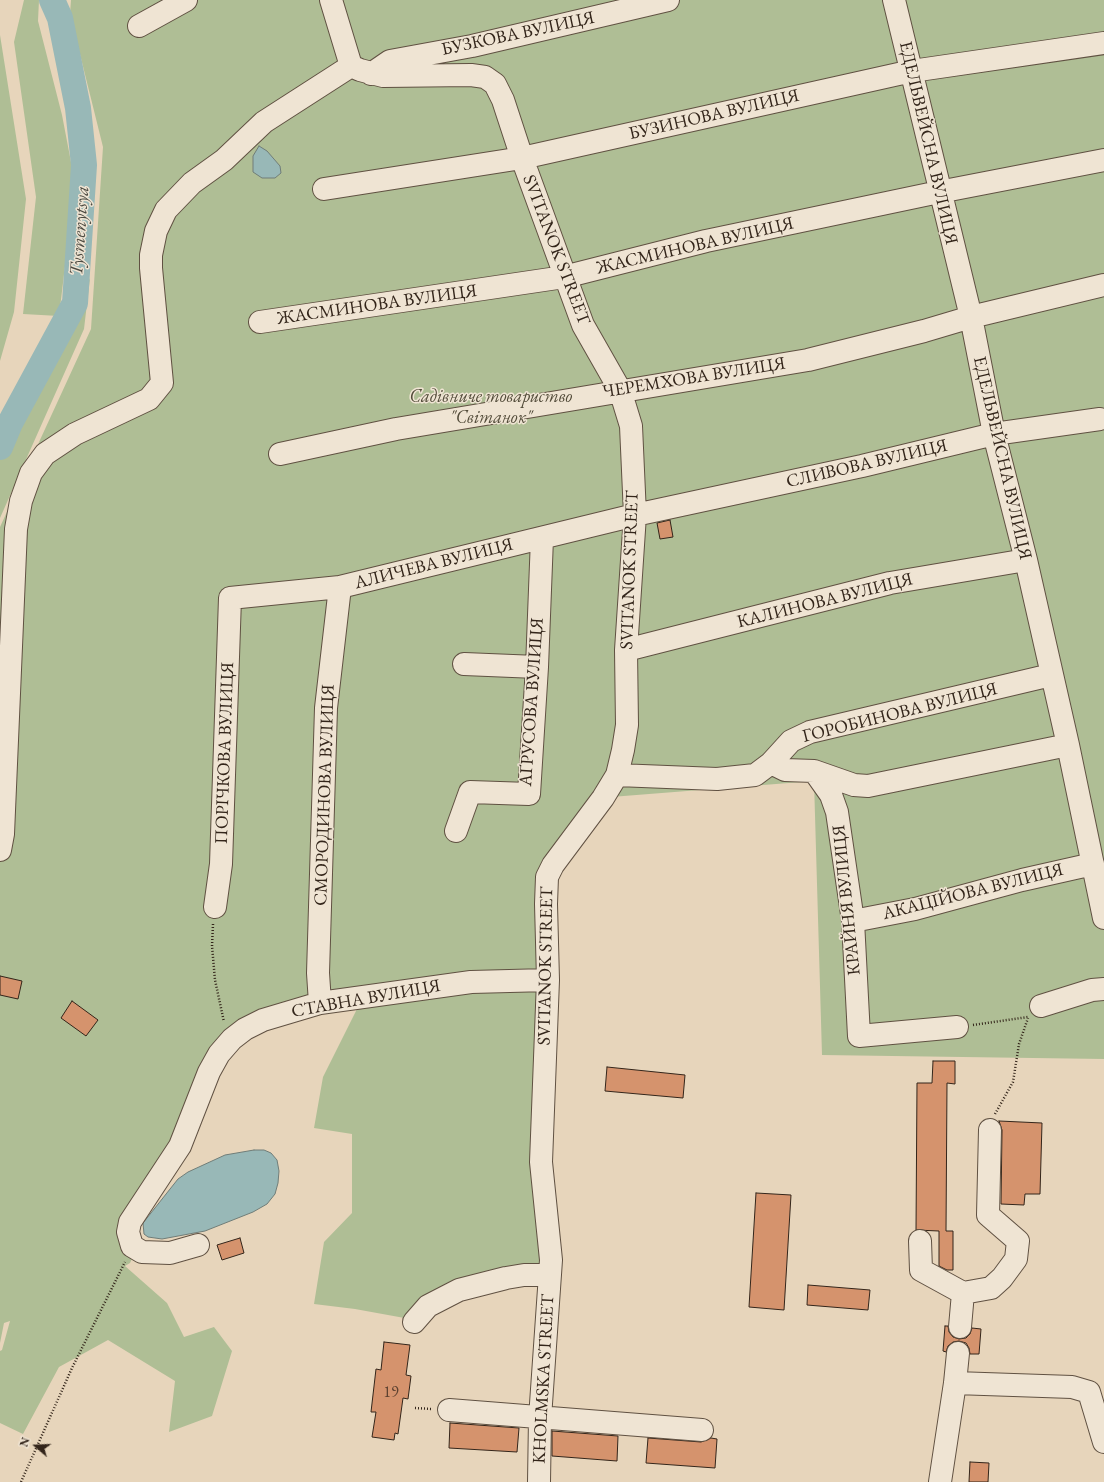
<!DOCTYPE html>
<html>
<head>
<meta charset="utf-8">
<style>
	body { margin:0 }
	#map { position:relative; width:1104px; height:1482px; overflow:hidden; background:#e7d5bb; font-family:"EB Garamond",serif }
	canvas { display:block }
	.north { position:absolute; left:16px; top:1426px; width:40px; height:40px; -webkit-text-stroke:3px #efe4d3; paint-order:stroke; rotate:289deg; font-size:11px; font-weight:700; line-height:16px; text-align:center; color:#33251a }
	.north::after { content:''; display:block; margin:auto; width:14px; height:18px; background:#33251a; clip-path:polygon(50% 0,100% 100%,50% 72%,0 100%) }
</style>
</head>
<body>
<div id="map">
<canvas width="1104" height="1482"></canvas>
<div class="north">N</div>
</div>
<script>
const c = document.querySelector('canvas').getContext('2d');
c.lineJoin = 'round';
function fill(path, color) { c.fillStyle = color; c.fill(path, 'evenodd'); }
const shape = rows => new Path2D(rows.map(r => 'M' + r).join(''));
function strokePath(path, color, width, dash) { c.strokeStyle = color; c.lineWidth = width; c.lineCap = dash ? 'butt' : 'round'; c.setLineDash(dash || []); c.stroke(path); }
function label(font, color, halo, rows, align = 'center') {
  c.font = font + ' "EB Garamond",serif'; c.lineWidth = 3; c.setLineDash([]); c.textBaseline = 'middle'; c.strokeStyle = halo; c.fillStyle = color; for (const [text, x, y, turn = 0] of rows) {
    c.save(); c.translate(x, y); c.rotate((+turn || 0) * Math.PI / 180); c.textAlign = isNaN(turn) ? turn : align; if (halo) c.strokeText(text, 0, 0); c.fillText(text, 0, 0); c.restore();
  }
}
fill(shape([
	[24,0,39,0,38,21,62,115,75,183,59,316,23,314,36,197,14,42],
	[71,0,1104,0,1104,1059,822,1055,814,781,611,797,555,877,541,1267,410,1319,355,1309,314,1304,324,1242,352,1213,352,1134,314,1128,323,1077,358,1007,318,1009,236,1043,134,1226,139,1243,130,1263,125,1266,167,1303,184,1337,214,1327,232,1351,212,1416,169,1432,175,1381,108,1340,59,1367,23,1434,0,1423,0,1351,2,1350,10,1321,4,1323,0,1343,0,527,91,329,103,147,70,14],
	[0,35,26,199,14,312,0,361],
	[90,278,84,329,0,518,0,439,15,429]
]), '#afbe95');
const water = shape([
	[259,146,267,151,280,166,281,173,275,178,262,178,253,172,253,156,259,146],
	[254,1150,264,1150,271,1153,277,1160,279,1171,278,1183,275,1194,267,1204,253,1212,205,1231,162,1239,148,1237,144,1234,143,1223,178,1179,188,1172,225,1155,254,1150]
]);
fill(water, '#98b8b7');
strokePath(water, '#707d78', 1);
strokePath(shape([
	[0,447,10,423,75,303,84,165,78,108,60,18,52,0]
]), '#98b8b7', 26);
const building = shape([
	[670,520,673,537,660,539,657,523,670,520],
	[0,976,22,981,18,999,0,995,0,976],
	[72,1001,98,1020,86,1036,61,1018,72,1001],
	[933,1061,955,1061,955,1084,947,1083,946,1231,953,1231,953,1270,947,1270,939,1266,939,1231,916,1230,917,1083,932,1083,933,1061],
	[607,1067,685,1075,683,1098,605,1091,607,1067],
	[999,1121,1042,1123,1040,1194,1025,1194,1024,1205,1001,1204,1002,1130,999,1121],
	[756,1193,791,1195,784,1310,749,1307,756,1193],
	[240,1238,244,1253,222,1260,217,1245,240,1238],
	[808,1285,870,1290,868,1310,807,1305,808,1285],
	[945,1326,948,1326,949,1332,953,1337,959,1339,966,1338,970,1334,972,1328,981,1329,979,1354,970,1354,969,1348,966,1343,959,1341,953,1342,948,1346,946,1352,943,1351,945,1326],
	[384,1342,410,1345,406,1375,411,1376,408,1399,403,1398,398,1434,395,1433,394,1440,372,1437,376,1412,371,1412,376,1369,381,1370,384,1342],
	[450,1423,519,1428,517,1452,449,1448,450,1423],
	[552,1431,618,1436,617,1461,552,1456,552,1431],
	[648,1438,701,1442,711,1438,717,1439,715,1468,646,1463,648,1438],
	[970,1462,989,1463,988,1482,969,1482,970,1462]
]);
fill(building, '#d5936d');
strokePath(building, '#33251a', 1);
const minor = shape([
	[331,0,351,66,360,70,383,76,471,75,485,77,495,84,503,100,522,158,583,325,620,390,631,426,635,515,626,650,627,725,623,750,617,775,603,798,553,865,547,877,546,904,548,980,541,1162,551,1260,540,1418,539,1482],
	[894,0,971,317,994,434,1026,560,1068,745,1104,918],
	[139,26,186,0],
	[371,74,390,61,472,46,668,0],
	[324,189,522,158,912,71,1104,43],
	[260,322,564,277,706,241,939,192,1104,160],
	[280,454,396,429,808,360,924,331,971,317,1104,285],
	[626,650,890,583,1026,560],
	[464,664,537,667],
	[771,763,785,770,814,771,854,785,868,786,1068,745],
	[814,771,831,795,837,812,853,921,859,1036,957,1027],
	[617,775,717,779,755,775,771,763,791,741,810,732,1051,675],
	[456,831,470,792,529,794,537,667,542,538],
	[0,850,3,834,16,529,21,501,31,473,45,454,75,434,149,399,162,383,151,268,151,255,156,231,166,210,192,183,224,160,264,122,351,66],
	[215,907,221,864,230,598,340,587,635,515,862,466,994,434,1100,419],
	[853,921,915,909,1022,880,1093,864],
	[320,1003,318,973,326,708,340,587],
	[1041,1006,1092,990,1104,989],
	[920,1241,921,1270,963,1293,991,1288,1002,1278,1016,1259,1018,1241,988,1215,990,1130],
	[198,1245,170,1253,142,1252,132,1246,128,1232,130,1222,180,1146,209,1072,219,1054,232,1039,245,1029,263,1020,320,1003,471,982,548,980],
	[414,1322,428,1306,459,1290,506,1278,524,1275,550,1275],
	[960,1327,963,1293],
	[955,1383,1072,1387,1089,1392,1104,1442],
	[449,1410,702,1430],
	[940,1482,955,1383,958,1353]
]);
strokePath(minor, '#605142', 24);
strokePath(shape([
	[213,924,212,946,215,980,224,1022],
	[973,1025,1028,1017],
	[995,1114,1013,1082,1019,1044,1028,1018],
	[415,1408,432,1409],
	[21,1482,72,1368,125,1262]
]), '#33251a', 2.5, [1, 2]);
strokePath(minor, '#efe4d3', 22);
label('16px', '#5c402f', null, [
	["19",391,1393]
]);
label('18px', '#33251a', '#efe4d3', [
	["БУЗКОВА ВУЛИЦЯ",518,34,-12],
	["БУЗИНОВА ВУЛИЦЯ",714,115,-13],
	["ЕДЕЛЬВЕЙСНА ВУЛИЦЯ",928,143,77],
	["ЖАСМИНОВА ВУЛИЦЯ",695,246,-13],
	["SVITANOK STREET",556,250,69],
	["ЖАСМИНОВА ВУЛИЦЯ",377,305,-8],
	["ЧЕРЕМХОВА ВУЛИЦЯ",694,378,-9],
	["ЕДЕЛЬВЕЙСНА ВУЛИЦЯ",1002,458,77],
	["СЛИВОВА ВУЛИЦЯ",867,464,-13],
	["АЛИЧЕВА ВУЛИЦЯ",434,564,-14],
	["SVITANOK STREET",630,570,-88],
	["КАЛИНОВА ВУЛИЦЯ",825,601,-14],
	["АҐРУСОВА ВУЛИЦЯ",532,702,-86],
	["ГОРОБИНОВА ВУЛИЦЯ",900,713,-14],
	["ПОРІЧКОВА ВУЛИЦЯ",225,753,-88],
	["СМОРОДИНОВА ВУЛИЦЯ",325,795,-88],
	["АКАЦІЙОВА ВУЛИЦЯ",973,892,-14],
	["КРАЙНЯ ВУЛИЦЯ",847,900,-96],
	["SVITANOK STREET",546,966,-89],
	["СТАВНА ВУЛИЦЯ",366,999,-10],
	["KHOLMSKA STREET",544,1379,-87]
]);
label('italic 18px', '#524b39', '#efe4d3', [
	["Садівниче товариство",491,397],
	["\"Світанок\"",491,418]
]);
label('italic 19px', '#4c4a41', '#efe4d3', [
	["Tysmenytsya",80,231,-86]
]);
</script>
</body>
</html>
